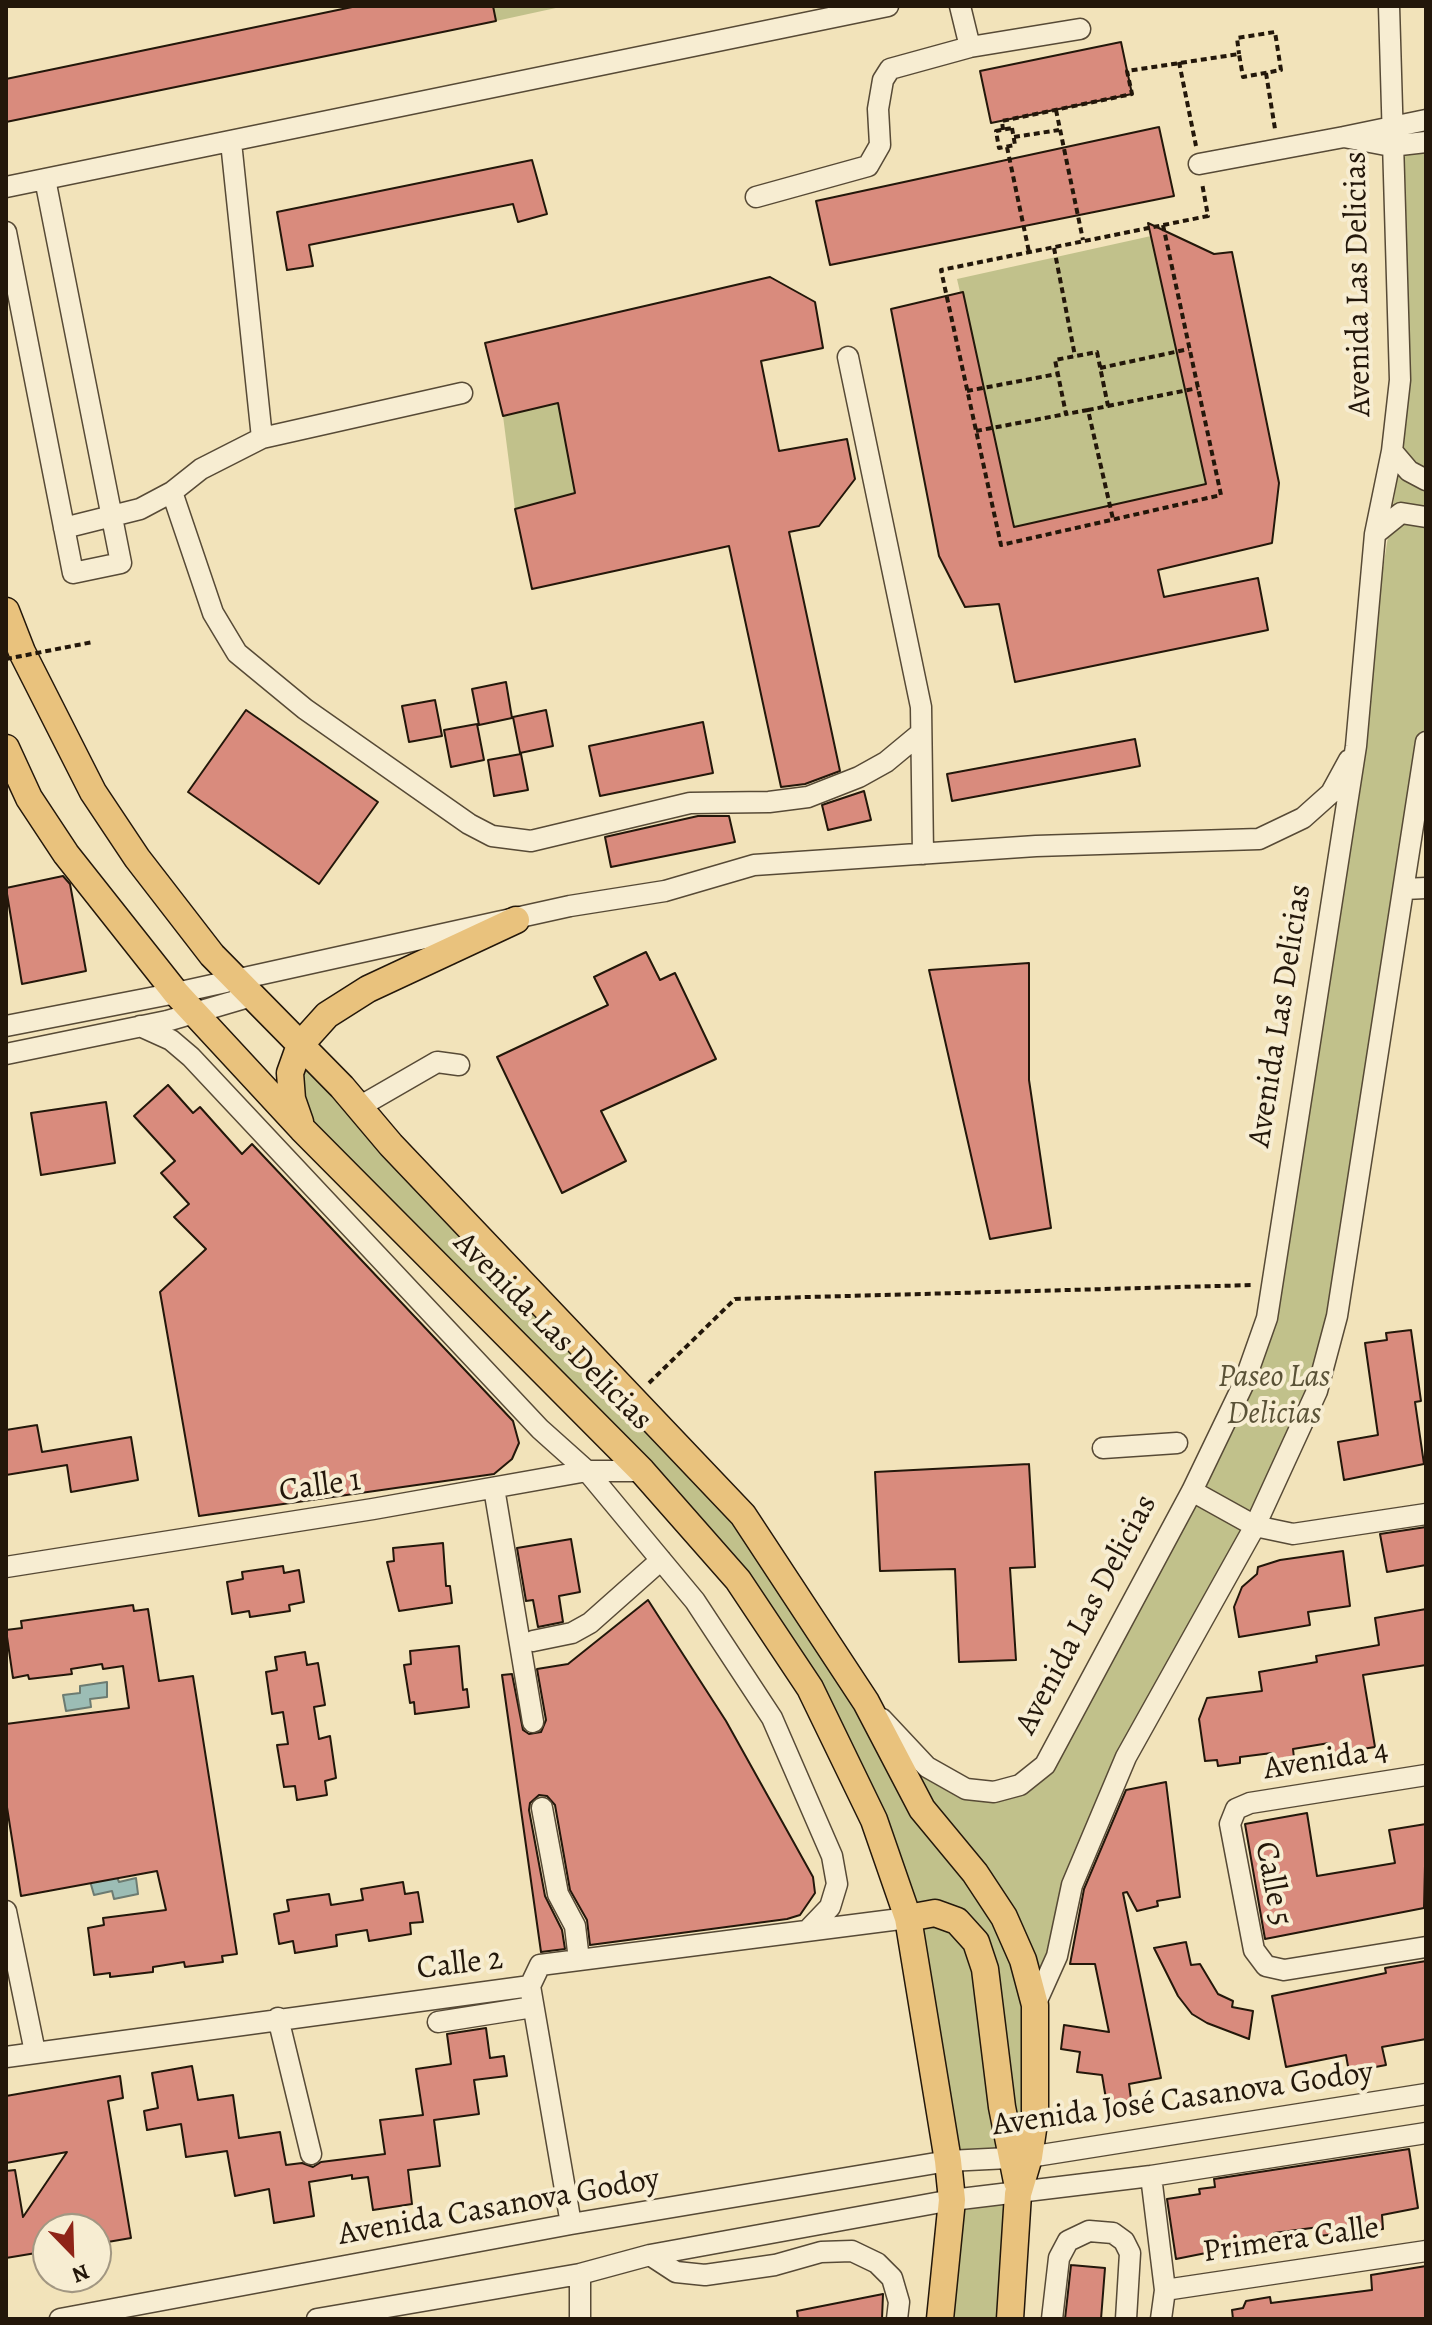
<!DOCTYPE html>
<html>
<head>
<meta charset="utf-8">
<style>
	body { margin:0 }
	#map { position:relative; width:1432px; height:2325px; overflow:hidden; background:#f2e3ba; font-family:Alegreya,serif }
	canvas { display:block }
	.frame { position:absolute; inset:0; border:8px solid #23170a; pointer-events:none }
	.north { position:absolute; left:32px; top:2213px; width:80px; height:80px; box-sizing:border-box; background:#f7edd2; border:2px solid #a29782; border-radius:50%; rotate:157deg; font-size:22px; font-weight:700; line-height:32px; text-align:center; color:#23170a }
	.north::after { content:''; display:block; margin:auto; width:28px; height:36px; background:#8f2418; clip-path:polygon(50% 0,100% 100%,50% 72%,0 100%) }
</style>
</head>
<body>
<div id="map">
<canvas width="1432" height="2325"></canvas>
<div class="frame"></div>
<div class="north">N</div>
</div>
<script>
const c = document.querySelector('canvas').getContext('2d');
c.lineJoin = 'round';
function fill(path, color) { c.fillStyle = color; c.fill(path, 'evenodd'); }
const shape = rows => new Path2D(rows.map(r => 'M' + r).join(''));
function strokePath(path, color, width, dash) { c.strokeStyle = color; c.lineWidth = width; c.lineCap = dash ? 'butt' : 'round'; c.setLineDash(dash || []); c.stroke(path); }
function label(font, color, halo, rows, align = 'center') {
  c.font = font + ' Alegreya,serif'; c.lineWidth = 8; c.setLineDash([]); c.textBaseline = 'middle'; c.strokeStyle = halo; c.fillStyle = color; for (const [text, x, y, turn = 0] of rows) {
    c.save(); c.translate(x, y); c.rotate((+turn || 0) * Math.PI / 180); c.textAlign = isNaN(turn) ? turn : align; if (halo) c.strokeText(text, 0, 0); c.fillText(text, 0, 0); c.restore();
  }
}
fill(shape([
	[493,6,565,6,496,21],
	[1426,142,1426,748,1317,1391,1127,1757,1035,2005,1029,2157,948,2161,874,1820,738,1580,302,1129,300,1045,670,1438,927,1767,994,1792,1045,1765,1262,1333,1403,442,1408,379,1395,146],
	[1151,236,1206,484,1014,527,957,279],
	[558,403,575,493,515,509,503,416],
	[1018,2194,1010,2319,940,2319,952,2200]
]), '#c1c18b');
const water = shape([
	[107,1682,107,1697,90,1699,91,1707,66,1711,63,1695,80,1693,80,1686,107,1682],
	[116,1875,119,1882,136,1878,138,1894,114,1899,112,1891,94,1895,90,1881,116,1875]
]);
fill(water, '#9cbdb5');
strokePath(water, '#6c7b71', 2);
const building = shape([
	[357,6,493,6,496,21,6,122,6,79,357,6],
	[1121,42,1132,94,991,123,980,71,1121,42],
	[1159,127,1174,196,830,265,816,201,1159,127],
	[532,160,547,214,518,222,513,204,309,245,313,266,287,270,277,212,532,160],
	[1148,223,1214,254,1232,252,1279,483,1272,543,1158,570,1164,597,1258,578,1268,630,1015,682,999,604,965,607,939,556,891,309,963,292,1014,527,1206,484,1148,223],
	[770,277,815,302,823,348,761,361,779,451,847,439,855,479,819,526,789,532,840,771,805,784,781,787,729,546,532,589,515,509,575,493,558,403,503,416,485,343,770,277],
	[506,682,512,718,479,725,472,689,506,682],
	[435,700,442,736,409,742,402,706,435,700],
	[246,710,378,802,319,884,188,792,246,710],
	[546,710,553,746,520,753,513,717,546,710],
	[703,722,713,773,600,796,589,746,703,722],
	[477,724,484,760,451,767,444,730,477,724],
	[1135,739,1140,766,952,801,947,774,1135,739],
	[521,754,528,790,494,796,488,760,521,754],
	[864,791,871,820,828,830,822,805,864,791],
	[698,816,729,816,735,842,611,867,605,837,698,816],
	[63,876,70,884,86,971,22,984,6,888,63,876],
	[646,952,660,980,675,973,716,1059,601,1111,626,1161,562,1193,497,1057,608,1005,594,977,646,952],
	[1029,963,1029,1080,1051,1228,990,1239,929,970,1029,963],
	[168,1085,193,1113,200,1107,242,1154,252,1144,513,1421,519,1443,512,1459,494,1474,199,1516,160,1292,206,1249,174,1217,189,1204,161,1173,175,1161,134,1116,168,1085],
	[106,1102,115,1163,41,1175,31,1113,106,1102],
	[1411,1330,1421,1401,1415,1402,1424,1464,1344,1480,1338,1442,1378,1435,1365,1343,1387,1340,1386,1333,1411,1330],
	[37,1425,42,1452,131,1437,138,1480,71,1492,67,1465,6,1475,6,1430,37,1425],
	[1029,1464,1035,1567,1010,1568,1016,1660,959,1662,955,1569,880,1571,875,1472,1029,1464],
	[1426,1527,1426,1565,1387,1572,1380,1534,1426,1527],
	[571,1539,580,1592,559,1596,563,1622,538,1627,533,1600,526,1601,517,1548,571,1539],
	[443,1543,446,1586,450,1586,452,1603,399,1611,387,1562,394,1561,393,1548,443,1543],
	[1343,1551,1350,1606,1308,1612,1310,1625,1239,1637,1234,1607,1242,1587,1257,1574,1258,1567,1280,1560,1343,1551],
	[283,1566,284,1573,299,1570,304,1602,289,1605,290,1611,250,1617,249,1611,232,1614,227,1582,243,1579,242,1572,283,1566],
	[648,1600,726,1721,813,1877,815,1893,800,1915,787,1919,590,1945,587,1920,570,1890,555,1805,547,1796,539,1795,530,1803,529,1810,545,1896,562,1930,565,1949,541,1952,502,1675,512,1674,523,1730,529,1734,541,1732,546,1720,537,1669,568,1664,648,1600],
	[133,1605,134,1611,148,1609,159,1681,193,1676,237,1954,222,1956,223,1962,185,1967,184,1962,153,1967,153,1972,110,1977,110,1973,94,1975,88,1928,104,1925,103,1918,166,1910,157,1871,21,1896,6,1801,6,1724,129,1708,123,1666,103,1669,102,1664,71,1669,72,1674,29,1679,28,1675,13,1678,6,1630,22,1628,21,1621,133,1605],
	[1426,1609,1426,1665,1363,1675,1375,1747,1331,1754,1329,1743,1293,1749,1294,1758,1273,1761,1272,1753,1240,1757,1240,1763,1218,1766,1217,1760,1205,1761,1199,1719,1207,1698,1262,1691,1259,1672,1317,1662,1316,1656,1379,1645,1375,1618,1426,1609],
	[459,1646,463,1690,467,1689,469,1707,415,1714,414,1702,410,1703,404,1665,411,1664,410,1651,459,1646],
	[305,1652,307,1665,318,1663,325,1705,314,1707,319,1739,330,1736,336,1778,325,1781,327,1795,297,1800,295,1786,284,1787,277,1745,288,1744,283,1712,272,1714,266,1672,277,1670,275,1657,305,1652],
	[1166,1782,1180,1897,1157,1901,1158,1906,1137,1911,1127,1892,1123,1893,1161,2078,1129,2084,1133,2113,1109,2117,1102,2075,1077,2072,1080,2052,1061,2049,1064,2025,1109,2032,1095,1964,1070,1964,1084,1889,1126,1790,1166,1782],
	[1307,1813,1317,1876,1395,1863,1389,1830,1426,1824,1424,1908,1265,1939,1245,1824,1307,1813],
	[403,1882,405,1894,418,1892,423,1922,410,1923,411,1934,369,1941,367,1930,336,1935,337,1946,295,1953,293,1941,279,1944,274,1914,289,1911,287,1900,329,1894,331,1905,363,1900,361,1889,403,1882],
	[1186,1942,1191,1965,1200,1964,1218,1994,1233,2001,1232,2007,1253,2011,1249,2039,1207,2023,1192,2014,1178,1996,1154,1948,1186,1942],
	[1426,1961,1426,2039,1382,2047,1386,2065,1349,2072,1346,2055,1286,2067,1272,1996,1386,1973,1385,1968,1426,1961],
	[486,2028,490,2058,504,2056,507,2076,474,2080,479,2114,434,2120,440,2166,408,2170,412,2204,373,2210,368,2177,352,2179,352,2175,309,2182,314,2216,274,2223,269,2189,235,2196,227,2151,186,2157,181,2124,147,2130,144,2111,158,2108,152,2073,192,2066,198,2100,233,2095,239,2138,280,2132,286,2165,302,2163,313,2167,321,2162,385,2154,380,2120,423,2115,416,2069,451,2064,447,2034,486,2028],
	[120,2076,123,2098,108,2101,131,2238,96,2244,96,2229,48,2229,48,2251,6,2258,6,2171,15,2170,23,2217,67,2152,6,2163,6,2096,120,2076],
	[1409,2149,1418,2208,1382,2215,1383,2229,1319,2236,1319,2227,1274,2233,1275,2237,1261,2238,1261,2242,1176,2259,1167,2199,1200,2194,1199,2189,1215,2187,1214,2179,1409,2149],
	[1071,2265,1105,2268,1101,2319,1065,2319,1071,2265],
	[1426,2266,1426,2319,1233,2319,1232,2310,1243,2308,1246,2301,1270,2297,1271,2303,1372,2290,1371,2275,1426,2266],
	[883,2294,882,2319,798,2319,797,2311,883,2294]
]);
fill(building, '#d98b7d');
strokePath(building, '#23170a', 2);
const minor = shape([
	[960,6,970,47,1080,29],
	[1426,120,1344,137,1391,146,1426,142],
	[231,142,262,438],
	[1199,164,1344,137],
	[6,187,888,6],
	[756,197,868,166,880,145,878,109,883,80,890,69,970,47],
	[6,232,73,573,121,563,45,179],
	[848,357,921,707,923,854],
	[1392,451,1409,471,1426,480],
	[172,492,213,613,237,653,305,709,469,824,492,836,531,841,690,803,769,802,808,797,859,777,886,762,921,733],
	[64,528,140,509,172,492,201,469,262,438,462,393],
	[1375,534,1401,513,1426,517],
	[1404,889,1426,888],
	[6,1026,176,993,570,906,665,891,754,865,1036,846,1259,839,1303,818,1331,793,1349,760],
	[140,1026,171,1040,191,1057,540,1429,587,1471,695,1601,772,1718,832,1856,837,1884,830,1907,808,1930],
	[6,1054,167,1021,252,996],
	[359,1107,437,1062,459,1065],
	[1103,1448,1177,1443],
	[494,1488,533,1722],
	[1192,1491,1255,1526,1293,1534,1426,1514],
	[6,1567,373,1509,587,1471,642,1471],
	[533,1641,572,1633,590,1623,661,1560],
	[882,1719,927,1767,966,1789,994,1792,1020,1785,1045,1765,1192,1491,1244,1383,1267,1318,1356,746,1375,534,1392,451,1400,380,1389,6],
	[1426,1775,1250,1803,1236,1809,1230,1824,1254,1950,1266,1966,1284,1970,1426,1947],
	[542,1808,558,1894,575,1926,579,1960],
	[6,1911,35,2052],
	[530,1986,571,2224],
	[1035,2005,1057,1956,1072,1885,1126,1757,1255,1526,1317,1391,1337,1316,1426,742],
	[278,2018,311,2154],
	[438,2022,533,2007],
	[6,2057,530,1986,540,1965,908,1918],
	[1151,2176,1165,2290,1161,2319],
	[650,2255,676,2272,705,2275,775,2265,821,2252,852,2251,877,2263,892,2278,899,2302,897,2319],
	[580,2274,580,2319],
	[1165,2290,1426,2251],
	[60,2319,571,2224,948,2161,1029,2157,1426,2094],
	[317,2319,580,2274,650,2255,952,2200,1151,2176,1426,2133],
	[1052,2319,1059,2258,1068,2241,1089,2231,1113,2233,1124,2241,1130,2253,1126,2319]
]);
const major = shape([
	[6,611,22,652,93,792,137,858,212,955,342,1087,391,1145,743,1515,866,1702,922,1809,975,1873,1004,1917,1023,1960,1035,2005,1035,2116,1029,2157,1018,2194,1010,2319],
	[6,748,29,798,66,854,176,993,302,1129,642,1471,738,1580,810,1688,874,1820,908,1918,948,2161,952,2200,940,2319],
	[300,1122,292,1099,290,1073,300,1045,327,1015,368,989,516,920],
	[908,1918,935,1913,957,1921,976,1942,985,1969,1002,2107,1017,2182]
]);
strokePath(minor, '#574a36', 23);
strokePath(major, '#23170a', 29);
strokePath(shape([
	[1179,62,1196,146],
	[1266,73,1275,129],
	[1056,110,1083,240],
	[1012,128,1015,145,999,148,996,131,1012,128],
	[1003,130,1002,121,1132,94,1127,71,1239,54,1243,77,1281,70,1275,32,1237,38,1239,54],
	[1014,137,1059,130],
	[1007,147,1029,252],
	[1163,225,1221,495,1001,545,941,270,1208,216,1202,183],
	[1054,248,1075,356],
	[1100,368,1189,349],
	[967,391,1057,374],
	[1108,406,1198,388],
	[1088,410,1066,414,1055,360,1097,352,1108,406,1088,410,1113,519],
	[976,431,1066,414],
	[649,1383,735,1299,1254,1285]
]), '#23170a', 4, [6, 4]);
strokePath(minor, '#f7edd2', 20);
strokePath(major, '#e9c27d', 26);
strokePath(shape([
	[6,659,93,642]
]), '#23170a', 4, [6, 4]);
label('32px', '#23170a', '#f7edd2', [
	["Avenida Las Delicias",1359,284,-91],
	["Avenida Las Delicias",1281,1016,-81],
	["Avenida Las Delicias",552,1332,45],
	["Calle 1",320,1487,-8],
	["Avenida Las Delicias",1087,1615,-62],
	["Avenida 4",1326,1761,-9],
	["Calle 5",1272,1884,79],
	["Calle 2",460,1965,-7],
	["Avenida José Casanova Godoy",1183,2100,-8],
	["Avenida Casanova Godoy",499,2208,-10],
	["Primera Calle",1291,2241,-8]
]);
label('italic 32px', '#5a5237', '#f7edd2', [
	["Paseo Las",1274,1378],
	["Delicias",1274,1415]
]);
</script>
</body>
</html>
